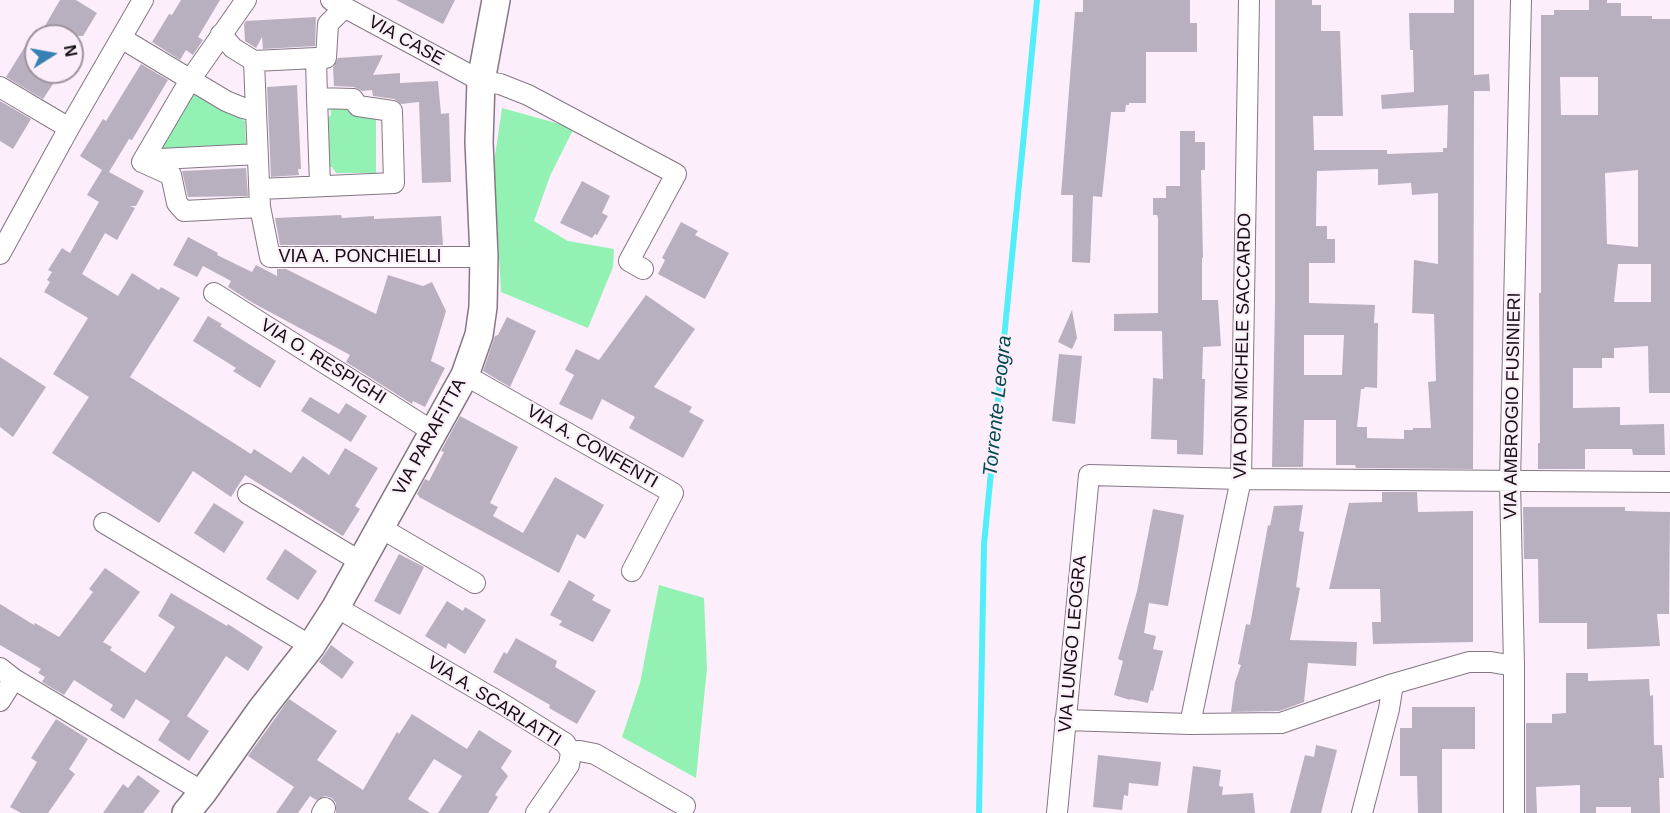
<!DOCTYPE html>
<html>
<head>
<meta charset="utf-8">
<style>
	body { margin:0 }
	#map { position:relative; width:1670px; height:813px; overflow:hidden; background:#fceefb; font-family:Arial,sans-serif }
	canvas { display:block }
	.north { position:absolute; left:24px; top:24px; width:60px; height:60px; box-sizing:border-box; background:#fceefb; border:2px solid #9e949d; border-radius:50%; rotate:79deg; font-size:16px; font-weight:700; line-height:24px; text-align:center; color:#120d11 }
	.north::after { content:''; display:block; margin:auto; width:21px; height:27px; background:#3680b4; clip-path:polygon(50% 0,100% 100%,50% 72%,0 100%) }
</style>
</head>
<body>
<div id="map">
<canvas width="1670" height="813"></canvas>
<div class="north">N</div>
</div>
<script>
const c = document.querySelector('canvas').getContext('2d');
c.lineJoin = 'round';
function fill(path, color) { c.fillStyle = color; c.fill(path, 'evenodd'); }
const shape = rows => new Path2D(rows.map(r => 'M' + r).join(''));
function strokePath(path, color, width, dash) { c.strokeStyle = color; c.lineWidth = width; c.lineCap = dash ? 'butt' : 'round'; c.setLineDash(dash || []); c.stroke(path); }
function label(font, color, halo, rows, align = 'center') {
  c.font = font + ' Arial,sans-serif'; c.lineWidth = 4.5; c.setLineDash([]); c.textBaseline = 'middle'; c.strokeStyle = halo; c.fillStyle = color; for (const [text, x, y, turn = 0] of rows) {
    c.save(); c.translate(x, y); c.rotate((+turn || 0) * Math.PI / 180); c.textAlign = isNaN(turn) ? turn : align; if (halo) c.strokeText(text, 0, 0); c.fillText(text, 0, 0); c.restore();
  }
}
fill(shape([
	[193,91,245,121,246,146,158,154],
	[330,104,376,115,376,173,336,173,332,167,323,167,322,123,331,115],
	[502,108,574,128,550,176,534,221,568,241,614,249,613,267,588,328,501,292,494,163],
	[659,585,704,598,707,668,696,778,622,737,640,683]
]), '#93f1b3');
strokePath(shape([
	[979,813,984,544,1037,0]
]), '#54eefa', 6);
fill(shape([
	[60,0,76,0,97,13,83,36,39,36],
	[181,0,220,0,198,37,203,40,193,55,186,50,180,60,152,42,169,14,172,15],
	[396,0,455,0,443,24],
	[1083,0,1190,0,1190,23,1197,23,1197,52,1146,52,1146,103,1129,103,1129,105,1126,105,1125,112,1111,112,1102,197,1093,196,1090,263,1072,262,1073,195,1061,195,1075,12,1083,12],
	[1275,0,1312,0,1312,5,1321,5,1321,31,1340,31,1343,116,1313,116,1314,150,1387,150,1387,154,1443,152,1443,148,1447,148,1448,105,1382,109,1381,95,1414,92,1413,50,1410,50,1409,13,1454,13,1454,0,1474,0,1474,75,1489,74,1490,91,1474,91,1473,469,1356,468,1355,465,1336,465,1336,420,1304,420,1303,467,1272,467,1275,303],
	[1378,169,1378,185,1411,183,1412,195,1438,193,1438,264,1414,260,1412,313,1434,314,1436,381,1428,382,1431,428,1413,428,1413,430,1404,430,1404,439,1367,438,1367,427,1357,427,1361,389,1364,389,1365,387,1377,388,1378,323,1374,323,1375,305,1309,303,1309,263,1335,263,1335,239,1327,239,1327,226,1316,226,1317,171],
	[1304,335,1344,335,1342,375,1304,375],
	[1589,0,1607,0,1607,3,1621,3,1621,16,1652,16,1652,19,1670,19,1670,393,1649,393,1648,346,1614,348,1614,358,1602,358,1602,368,1573,368,1573,408,1620,407,1620,425,1664,424,1665,455,1633,455,1632,449,1585,449,1585,469,1538,469,1538,443,1540,443,1539,293,1541,293,1541,15,1554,15,1554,10,1589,10],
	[1560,77,1598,77,1598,115,1561,115],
	[1638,170,1638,247,1607,244,1605,173],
	[1618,264,1651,264,1651,302,1614,302],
	[316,17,315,46,263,49,262,37,256,48,245,41,244,24,246,21],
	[36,29,36,72,61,72,43,99,6,77],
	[383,55,373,75,400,73,400,83,438,81,441,114,449,113,451,182,422,183,419,102,401,104,394,99,373,96,372,90,362,91,354,87,334,86,333,68,338,58],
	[141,64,168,80,132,140,129,139,109,172,144,191,136,206,130,206,135,208,117,240,105,233,82,274,118,296,132,273,159,290,161,287,180,298,130,377,251,454,254,449,291,473,303,456,329,475,345,448,378,468,355,506,360,509,343,536,245,475,231,497,193,471,159,523,52,453,89,397,53,374,88,318,44,292,50,282,47,280,52,272,48,270,62,248,70,253,99,202,87,195,102,170,80,156,103,119,106,121],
	[297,85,301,169,298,169,299,175,271,177,267,87],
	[0,101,31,119,13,149,0,141],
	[1180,131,1195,131,1195,142,1205,142,1205,170,1201,170,1203,258,1202,258,1202,300,1218,300,1221,346,1203,347,1202,379,1205,379,1203,455,1177,454,1177,440,1151,439,1153,378,1163,379,1162,331,1114,331,1114,314,1158,313,1158,218,1157,215,1153,215,1153,198,1166,198,1166,186,1180,186],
	[246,168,248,196,188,197,182,171],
	[582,181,610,196,602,213,608,216,597,235,595,234,592,238,560,223],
	[341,215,342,218,374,216,374,219,441,216,443,245,280,245,275,218],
	[681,222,698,231,695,235,729,253,705,299,658,274,665,260,662,258],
	[188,237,218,253,217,255,252,272,256,265,277,276,277,269,286,269,376,314,388,275,423,286,432,282,446,311,431,361,445,368,425,407,413,401,412,404,346,362,350,355,253,303,228,287,231,281,203,266,197,277,173,265],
	[646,295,695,329,654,387,692,407,689,412,704,420,683,458,629,428,635,417,602,399,592,420,559,404,574,375,565,370,576,349,599,360],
	[1072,310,1077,338,1072,349,1058,342],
	[208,316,222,324,220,326,276,361,260,388,233,371,236,368,193,341],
	[507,317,536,331,510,387,483,371,495,336,498,335],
	[1059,354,1082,356,1075,424,1052,421],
	[0,357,46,387,13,437,0,427],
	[310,397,339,414,346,403,367,416,351,442,301,411],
	[460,416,518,447,490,503,498,507,493,516,523,533,555,477,604,505,585,539,577,534,559,573,419,497,419,496,417,494,425,479,429,481,444,452,441,451],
	[1382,492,1417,492,1418,512,1473,511,1473,642,1373,644,1372,622,1381,622,1380,589,1329,589,1349,503,1382,502],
	[214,503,244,522,224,553,194,533],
	[1303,505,1299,531,1304,532,1296,587,1300,588,1290,640,1357,642,1356,666,1308,663,1304,702,1279,711,1231,712,1235,682,1241,665,1238,664,1246,624,1250,625,1268,525,1270,526,1274,506],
	[1523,507,1625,507,1625,511,1670,512,1669,614,1657,614,1660,646,1587,649,1587,623,1539,623,1538,559,1524,559],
	[1153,509,1184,515,1168,606,1149,603,1144,633,1156,636,1153,649,1163,651,1153,691,1151,690,1148,703,1130,699,1130,700,1114,695,1123,661,1118,659,1137,591],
	[285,549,317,571,298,600,266,579],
	[399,554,424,567,400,615,374,601],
	[105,568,140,592,103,642,112,647,110,650,145,673,175,627,158,616,171,593,227,626,228,624,263,647,248,671,226,656,187,716,209,731,189,761,158,740,170,721,136,699,124,719,110,710,113,705,74,680,64,695,42,682,45,677,38,673,41,669,0,645,0,604,34,625,35,623,59,637,93,592,89,589],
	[569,580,595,595,592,600,611,610,593,642,559,625,562,621,550,615],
	[447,601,463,611,465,607,486,620,465,654,448,643,446,649,425,636],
	[516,638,557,661,555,667,596,691,577,724,549,708,550,705,493,672,504,652,507,654],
	[331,645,354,662,342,679,319,662],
	[1566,673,1588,673,1588,681,1649,679,1650,696,1653,695,1654,745,1662,745,1664,778,1659,778,1660,813,1631,813,1631,807,1596,807,1596,813,1580,813,1580,785,1536,787,1537,813,1526,813,1526,723,1552,723,1552,714,1566,713],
	[289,699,337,731,317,760,363,790,397,732,399,734,412,714,467,749,479,730,512,751,501,768,508,776,495,795,498,797,488,813,438,813,462,776,434,759,408,799,430,813,336,813,336,803,332,798,325,796,316,800,310,796,298,813,276,813,294,787,248,756],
	[1412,707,1475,707,1475,749,1442,749,1442,813,1418,813,1417,776,1400,776,1400,728,1412,728],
	[56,719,88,739,69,769,75,774,48,813,21,813,10,807,37,762,31,758],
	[1316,745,1337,750,1321,813,1290,813,1305,755,1314,757],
	[1098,755,1161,762,1158,786,1129,783,1128,796,1124,795,1122,810,1093,807],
	[1193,766,1221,770,1219,786,1223,787,1222,795,1253,793,1255,813,1187,813],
	[138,775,160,791,143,813,103,813,123,784,128,788]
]), '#b9b0bf');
const street = shape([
	[246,0,190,80,142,162,171,175,177,203,184,211,260,207],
	[331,0,481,81,500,84,528,95,676,174,629,261,643,269],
	[221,34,233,48,254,61,256,111],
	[121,38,226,101,243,108,256,111,260,207,270,257,484,257],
	[254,61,316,58],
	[0,87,69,128],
	[317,98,320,185],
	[142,162,160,159,258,154],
	[260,189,394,183,392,111,358,106,353,99,317,98,316,58,326,58,328,24,345,7],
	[0,254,69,128,143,0],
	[214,293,432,431],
	[465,375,673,493,632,571],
	[248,494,361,562],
	[104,523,311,646],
	[381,528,475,583],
	[336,607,506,706,565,743,571,752,580,751,595,754,685,806],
	[0,668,14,679,203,792],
	[0,701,14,679],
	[1065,720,1190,724,1281,723,1393,684,1469,662,1491,662,1514,666],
	[1190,724,1241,479,1249,0],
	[322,813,325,808],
	[536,813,569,765,571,752],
	[1057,813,1089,475,1241,479,1670,482],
	[1362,813,1389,709,1393,684],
	[1514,813,1514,666,1510,482,1521,0]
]);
const secondary = shape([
	[186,813,203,792,261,710,311,646,336,607,465,375,479,335,483,307,484,257,479,142,481,81,496,0]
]);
strokePath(street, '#847783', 22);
strokePath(secondary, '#847783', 30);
strokePath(street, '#fff', 20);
strokePath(secondary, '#fff', 27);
label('18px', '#120d11', '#fceefb', [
	["VIA CASE",406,41,29],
	["VIA A. PONCHIELLI",360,257],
	["VIA DON MICHELE SACCARDO",1243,346,-89],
	["VIA O. RESPIGHI",323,362,32],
	["VIA AMBROGIO FUSINIERI",1513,406,-89],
	["VIA PARAFITTA",430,437,-61],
	["VIA A. CONFENTI",592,447,30],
	["VIA LUNGO LEOGRA",1073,644,-85],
	["VIA A. SCARLATTI",494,702,32]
]);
label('italic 20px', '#00494e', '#fceefb', [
	["Torrente Leogra",998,406,-84]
]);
</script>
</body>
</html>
